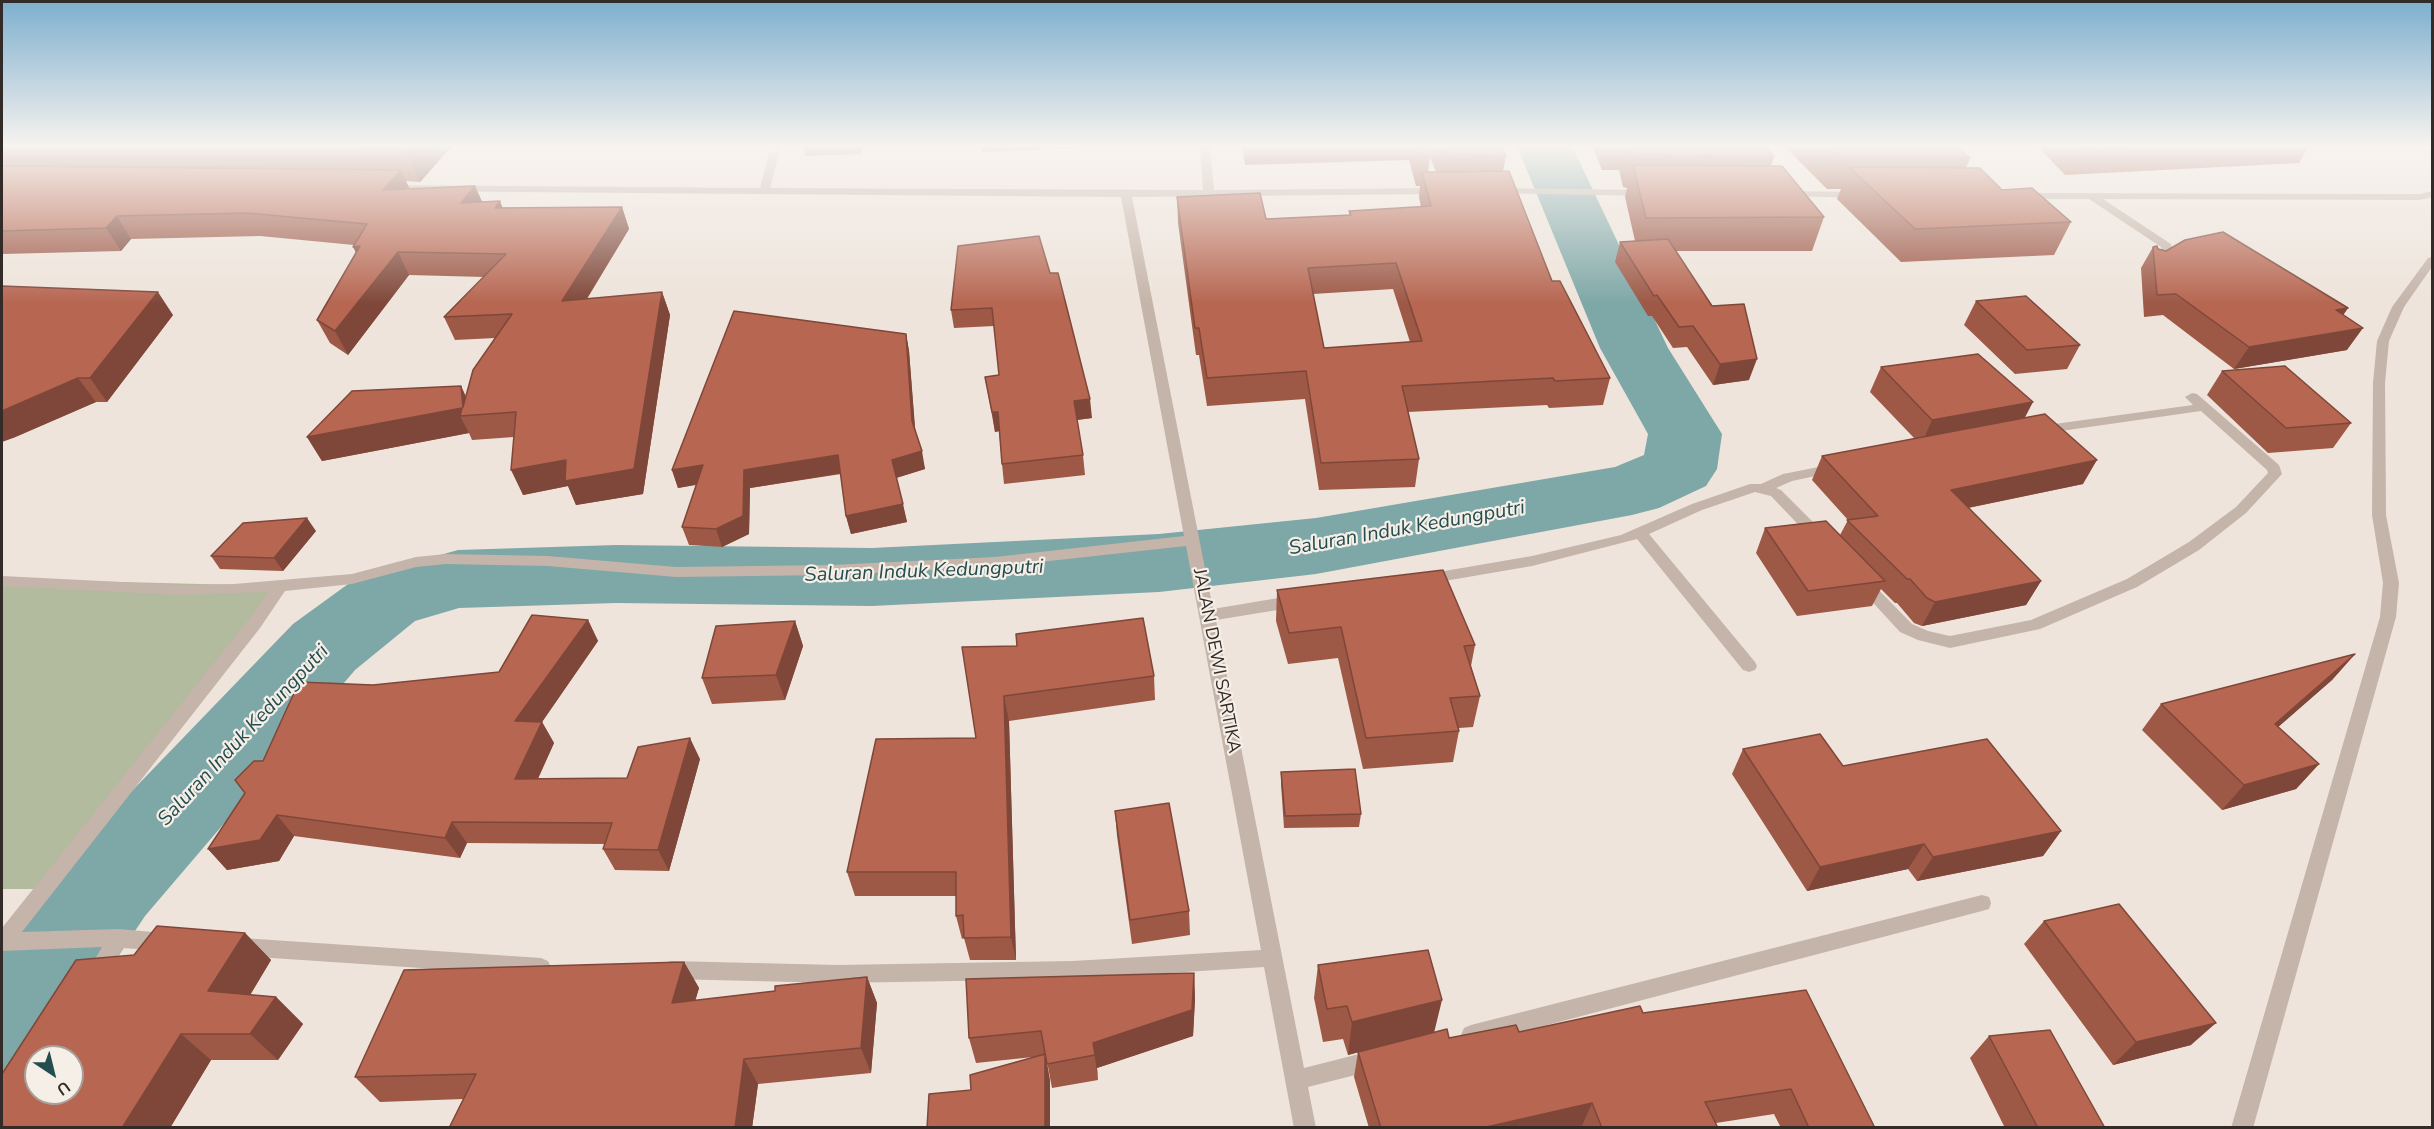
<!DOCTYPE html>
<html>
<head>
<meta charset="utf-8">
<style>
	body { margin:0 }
	#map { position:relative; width:2434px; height:1129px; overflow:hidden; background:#eee4db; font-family:"Nunito Sans",sans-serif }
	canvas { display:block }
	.frame { position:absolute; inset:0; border:3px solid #332b28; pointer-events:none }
	.north { position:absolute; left:24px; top:1045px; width:60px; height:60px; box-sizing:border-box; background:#f6efe7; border:2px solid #a8a19b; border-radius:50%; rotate:145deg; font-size:16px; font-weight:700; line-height:24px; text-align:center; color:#332b28 }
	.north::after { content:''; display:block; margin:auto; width:21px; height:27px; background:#234d4f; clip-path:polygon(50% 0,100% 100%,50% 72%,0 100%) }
</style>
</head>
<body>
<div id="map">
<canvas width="2434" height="1129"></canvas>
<div class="frame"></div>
<div class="north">U</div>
</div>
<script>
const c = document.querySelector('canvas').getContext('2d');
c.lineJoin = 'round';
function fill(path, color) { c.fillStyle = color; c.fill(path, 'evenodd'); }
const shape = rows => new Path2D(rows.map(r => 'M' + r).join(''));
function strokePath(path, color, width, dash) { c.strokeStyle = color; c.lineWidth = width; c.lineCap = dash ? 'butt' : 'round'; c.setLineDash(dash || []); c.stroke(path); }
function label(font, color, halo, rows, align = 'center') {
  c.font = font + ' "Nunito Sans",sans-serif'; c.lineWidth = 4.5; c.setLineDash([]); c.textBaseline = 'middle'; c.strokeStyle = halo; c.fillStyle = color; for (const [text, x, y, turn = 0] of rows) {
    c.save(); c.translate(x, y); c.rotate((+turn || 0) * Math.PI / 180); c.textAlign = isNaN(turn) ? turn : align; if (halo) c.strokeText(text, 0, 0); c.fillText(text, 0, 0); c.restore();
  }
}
fill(shape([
	[2,579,280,586,43,889,2,889]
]), '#b2bb9d');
fill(shape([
	[1517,146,1572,146,1668,348,1722,434,1717,469,1706,486,1659,508,1632,515,1316,574,1159,592,872,606,616,603,459,608,415,621,355,670,145,916,51,1057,36,1057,36,1073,2,1086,2,944,73,852,293,624,355,579,458,550,616,545,872,548,1159,534,1316,518,1615,467,1644,455,1648,434,1600,348,1517,146]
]), '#7ea7a7');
fill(shape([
	[771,146,781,146,770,188,1203,190,1200,146,1210,146,1214,190,1440,188,1445,191,1440,194,1132,197,1213,609,1296,595,1301,597,1304,601,1301,605,1296,607,1216,620,1304,1068,1375,1050,1382,1053,1385,1060,1382,1067,1375,1070,1308,1087,1316,1128,1294,1128,1264,967,1073,979,838,983,670,979,663,976,660,970,663,964,670,961,838,965,1073,961,1261,950,1186,546,995,567,832,575,676,577,548,566,446,564,416,567,352,584,285,591,260,628,22,932,119,929,164,933,171,936,174,942,171,948,164,951,123,948,103,980,96,983,89,980,86,974,102,947,2,951,2,928,248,620,268,592,180,595,2,586,2,576,180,585,234,584,352,574,416,557,446,554,548,556,676,567,832,565,995,557,1184,536,1121,197,390,191,385,188,390,185,760,188,771,146],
	[1497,188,1647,190,1652,193,1647,196,1493,193,1493,189,1497,188],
	[1785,191,1860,192,1865,195,1860,198,1781,196,1780,194,1785,191],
	[2432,191,2432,197,2420,200,2103,199,2171,244,2174,257,2158,267,2152,264,2162,256,2161,247,2089,199,2022,199,2017,196,2022,193,2420,194,2432,191],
	[2432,257,2432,267,2404,307,2389,341,2385,383,2386,515,2399,583,2396,617,2253,1128,2231,1128,2380,617,2383,583,2372,515,2373,383,2377,341,2392,307,2428,258,2432,257],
	[2192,393,2197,394,2279,465,2282,474,2246,513,2199,550,2137,587,2040,629,1950,648,1918,640,1900,632,1854,582,1857,578,1862,577,1867,578,1912,624,1928,631,1950,636,2031,620,2127,579,2189,542,2236,507,2268,473,2267,470,2201,411,2040,434,2033,430,2040,426,2193,405,2185,397,2192,393],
	[1834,464,1839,465,1841,468,1839,471,1792,481,1776,488,1781,490,1824,533,1826,537,1824,541,1814,541,1771,496,1755,492,1702,510,1649,534,1755,662,1757,666,1755,670,1749,672,1743,670,1637,539,1532,566,1427,584,1422,583,1419,579,1422,575,1427,574,1532,556,1621,535,1692,504,1750,484,1761,484,1783,474,1834,464],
	[1982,895,1989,897,1991,903,1989,909,1982,911,1471,1045,1464,1042,1461,1035,1464,1028,1471,1025,1982,895],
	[242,938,541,958,548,961,551,967,548,973,541,976,242,956,235,953,232,947,235,941,242,938]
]), '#c4b4a9');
fill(shape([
	[2,146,452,146,420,182,406,181,409,189,475,186,482,202,502,208,622,207,629,229,587,299,662,292,670,315,643,494,576,505,568,486,523,495,514,437,472,440,469,433,322,461,307,437,461,386,466,397,495,338,455,340,444,317,484,277,409,275,348,355,330,343,317,320,356,252,354,245,260,236,131,239,121,251,2,254],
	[803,146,863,146,861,154,805,156],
	[981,146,1075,146,1074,149,1039,148,1038,150,982,152],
	[1242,146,1502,146,1506,156,1503,171,1552,281,1610,378,1603,405,1549,408,1547,405,1408,412,1419,459,1415,487,1319,490,1305,399,1207,406,1199,355,1196,355,1178,223,1177,197,1266,219,1349,215,1349,211,1421,207,1419,197,1420,186,1416,186,1409,160,1245,165],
	[1430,157,1436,172,1428,172],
	[1393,289,1410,342,1324,348,1313,294],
	[1592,146,1765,146,1774,157,1771,166,1824,217,1812,251,1675,251,1749,380,1713,385,1687,347,1673,348,1652,316,1648,316,1615,262,1620,242,1635,241,1625,197,1627,188,1623,187,1619,170,1602,170],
	[1785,146,1957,146,1970,158,1966,168,2002,190,2071,222,2054,255,1901,262,1837,199,1841,189,1827,189,1785,147],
	[2037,146,2309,146,2299,163,2065,175],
	[958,246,1092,418,1077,420,1083,455,1085,475,1004,484,1002,464,999,431,995,432,985,377,999,375,994,326,954,328,951,310],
	[2153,247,2348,308,2343,315,2347,350,2234,369,2163,315,2144,317,2141,268],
	[2,286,173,315,107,402,96,402,13,438],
	[1976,301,2080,345,2067,369,2015,374,1964,325],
	[906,334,909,351,915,431,925,469,896,478,907,522,851,534,846,516,841,474,750,488,749,534,722,547,689,545,682,527,696,485,678,488,672,470],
	[1881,367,2025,418,2083,484,1968,508,2041,581,2026,605,1922,626,1914,623,1897,603,1895,603,1881,589,1872,606,1797,616,1756,553,1765,528,1840,535,1848,520,1812,480,1822,456,1915,439,1870,392],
	[2222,371,2351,423,2333,448,2268,453,2207,395],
	[316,531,283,571,220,569,211,556],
	[1277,590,1475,645,1471,666,1480,696,1473,727,1459,728,1459,731,1453,762,1363,769,1338,658,1288,664,1276,621],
	[588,620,598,641,542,722,554,743,538,779,627,778,700,759,669,871,615,870,603,849,605,844,467,843,460,858,294,836,279,861,227,870,208,849,245,793,263,761,373,685,499,672],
	[795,621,803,646,785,700,712,704,702,678],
	[962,647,1154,676,1155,700,1009,721,1016,960,970,960,964,938,962,939,956,916,956,896,855,896,847,872,976,738],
	[2355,654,2332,680,2278,727,2319,764,2296,789,2222,810,2142,730,2161,704],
	[1743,749,1843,766,2061,831,2043,856,1917,881,1908,869,1807,891,1732,774],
	[1281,772,1361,814,1359,827,1284,828,1281,784],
	[1115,811,1189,911,1190,935,1132,944,1117,836],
	[2044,921,2191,1045,2113,1065,2024,944],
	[245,933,271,960,250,995,276,997,303,1024,278,1060,211,1060,170,1128,134,955],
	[684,962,699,988,695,1001,775,991,867,977,877,1003,871,1073,758,1084,752,1128,449,1128,463,1099,380,1102,355,1077],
	[1318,965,1434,1032,1449,1038,1519,1032,1643,1013,1875,1128,1781,1128,1774,1114,1716,1123,1718,1128,1369,1128,1354,1077,1358,1052,1348,1055,1343,1039,1323,1042,1314,998],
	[1194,973,1195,999,1193,1036,1097,1068,1098,1080,1052,1088,1046,1056,1050,1081,971,1090,1033,1057,976,1063,969,1038],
	[1989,1036,2105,1128,2005,1128,1970,1058]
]), '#9d5846');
fill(shape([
	[406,146,452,146,420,182,405,147],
	[859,146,863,146,861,154],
	[401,170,411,192,383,190],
	[475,186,485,208,461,203],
	[500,201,509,224,495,208],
	[622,207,629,229,571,324,562,301],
	[117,216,131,239,121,251,106,228],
	[360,246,365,270,353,247],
	[398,252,409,275,348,355,335,331],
	[158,292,173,315,107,402,90,378],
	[662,292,670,315,643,494,576,505,568,486,523,495,511,470,566,460],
	[2348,308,2333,330,2336,310],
	[2363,328,2347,350,2234,369,2249,347],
	[906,334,909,351,916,439,912,421],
	[1757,359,1749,380,1713,385,1720,364],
	[78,378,96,402,13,438,2,442,2,411],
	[461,386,472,410,463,407],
	[1090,399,1092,418,1076,420,1074,401],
	[2033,402,2020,427,1921,445,1932,420],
	[462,408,460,416,469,433,322,461,307,437],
	[992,412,998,412,1000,431,995,432],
	[922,451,925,469,896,478,892,460],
	[838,455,843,473,750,488,749,534,722,547,716,529,744,470],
	[2097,460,2083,484,1938,514,1951,490],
	[703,465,709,482,678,488,672,470],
	[903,504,907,522,851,534,846,516],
	[307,518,316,531,283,571,274,558],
	[2041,581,2026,605,1922,626,1935,602],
	[588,620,598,641,542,722,554,743,528,800,515,779,515,721],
	[795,621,803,646,785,700,776,675],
	[2355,654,2332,680,2253,749,2275,724],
	[1004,696,1009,721,1016,960,1011,937],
	[690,738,700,759,669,871,658,850],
	[2319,764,2296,789,2222,810,2244,785],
	[277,815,294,836,279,861,227,870,208,849],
	[452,822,467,843,460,858,445,838],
	[2061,831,2043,856,1917,881,1933,857],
	[1924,844,1908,869,1807,891,1820,867],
	[245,933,271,960,237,1017,208,991],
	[684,962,699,988,687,1029,672,1003],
	[1194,973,1195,999,1193,1036,1097,1068,1098,1080,1093,1043],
	[867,977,877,1003,871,1073,861,1048],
	[276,997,303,1024,278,1060,250,1034],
	[1442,1000,1434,1033,1348,1055,1352,1022],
	[2216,1023,2191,1045,2113,1065,2136,1042],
	[181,1034,211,1060,170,1128,122,1128],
	[1045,1054,1050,1081,1050,1128,1045,1128],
	[744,1059,758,1084,752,1128,735,1128],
	[1592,1103,1581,1128,1482,1128]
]), '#7f4739');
const building = shape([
	[239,146,406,146,405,147,239,146],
	[1416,146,1427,146,1430,155,1419,155,1416,146],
	[1442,146,1502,146,1506,156,1446,155,1442,146],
	[1628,146,1765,146,1774,157,1630,155,1628,146],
	[1826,146,1957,146,1970,158,1839,157,1826,146],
	[2075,146,2141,146,2078,149,2075,146],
	[1633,165,1782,166,1824,217,1646,218,1633,165],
	[2,166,401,170,383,190,475,186,461,203,500,201,495,208,622,207,562,301,662,292,634,469,565,481,566,460,511,470,516,412,460,416,462,408,307,437,352,391,461,386,463,407,473,370,512,314,444,317,506,254,398,252,335,331,317,320,360,246,353,247,367,224,247,213,117,216,106,228,2,231,2,166],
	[1849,167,1980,168,2002,190,2032,188,2071,222,1915,229,1849,167],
	[1509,171,1552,281,1560,281,1610,378,1555,381,1553,378,1402,386,1419,459,1321,463,1306,371,1207,378,1199,328,1195,328,1177,197,1260,193,1266,219,1351,215,1349,211,1431,206,1422,172,1509,171],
	[1396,263,1422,341,1324,348,1308,268,1396,263],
	[2223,232,2348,308,2336,310,2363,328,2249,347,2176,294,2157,295,2153,247,2157,246,2158,249,2166,251,2185,240,2223,232],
	[1039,236,1050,273,1058,273,1090,399,1074,401,1083,455,1002,464,998,412,992,412,985,377,999,375,992,308,951,310,958,246,1039,236],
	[1668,239,1712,306,1744,304,1757,359,1720,364,1693,326,1679,327,1657,295,1654,296,1620,242,1668,239],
	[2,286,158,292,90,378,78,378,2,411,2,286],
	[2026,296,2080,345,2027,350,1976,301,2026,296],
	[734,311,906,334,912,421,922,451,892,460,903,504,846,516,838,455,744,470,743,516,716,529,682,527,703,465,672,470,734,311],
	[1978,354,2033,402,1932,420,1881,367,1978,354],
	[2285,366,2351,423,2286,428,2222,371,2285,366],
	[2045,414,2097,460,1951,490,2041,581,1935,602,1927,598,1910,579,1907,579,1847,520,1878,516,1822,456,2045,414],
	[307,518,274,558,211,556,243,523,307,518],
	[1826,521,1885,581,1808,591,1765,528,1826,521],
	[1443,570,1475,645,1464,646,1480,696,1450,698,1459,731,1366,738,1341,627,1289,633,1277,590,1443,570],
	[532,615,588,620,515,721,542,722,515,779,627,778,638,747,690,738,658,850,603,849,612,823,452,822,445,838,277,815,260,840,208,849,245,793,235,780,254,761,263,761,299,682,373,685,499,672,532,615],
	[1143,618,1154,676,1004,696,1011,937,964,938,963,915,956,916,956,872,847,872,876,739,976,738,962,647,1017,646,1016,634,1143,618],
	[795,621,776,675,702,678,716,626,795,621],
	[2355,654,2275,724,2319,764,2244,785,2161,704,2355,654],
	[1820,734,1843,766,1987,739,2061,831,1933,857,1924,844,1820,867,1743,749,1820,734],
	[1355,769,1361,814,1285,816,1281,772,1355,769],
	[1169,803,1189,911,1130,920,1115,811,1169,803],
	[2119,904,2216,1023,2136,1042,2044,921,2119,904],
	[157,926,245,933,208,991,276,997,250,1034,181,1034,122,1128,2,1128,2,1074,76,960,134,955,157,926],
	[36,1057,72,1057,72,1093,36,1093,36,1057],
	[1428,950,1442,1000,1352,1022,1347,1006,1327,1009,1318,965,1428,950],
	[684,962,672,1003,775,991,775,986,867,977,861,1048,744,1059,735,1128,449,1128,476,1074,355,1077,404,970,684,962],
	[1194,973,1192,1010,1093,1043,1095,1055,1047,1064,1041,1031,969,1038,966,979,1194,973],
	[1806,990,1875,1128,1809,1128,1791,1089,1705,1102,1718,1128,1602,1128,1592,1103,1482,1128,1381,1128,1358,1052,1447,1029,1449,1038,1516,1025,1519,1032,1640,1006,1643,1013,1806,990],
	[2050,1030,2105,1128,2038,1128,1989,1036,2050,1030],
	[1045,1054,1045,1128,927,1128,929,1094,971,1090,970,1075,1045,1054]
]);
fill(building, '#b66651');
strokePath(building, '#7f4739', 1.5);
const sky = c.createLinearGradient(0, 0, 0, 304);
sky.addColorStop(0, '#7dafce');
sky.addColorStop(0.48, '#f7f3ef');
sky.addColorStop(1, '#f7f3ef00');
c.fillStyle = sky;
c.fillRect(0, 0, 2434, 304);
label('18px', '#332b28', '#f6efe7', [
	["JALAN DEWI SARTIKA",1216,661,79]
]);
label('italic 20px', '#234d4f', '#f6efe7', [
	["Saluran Induk Kedungputri",1407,529,-10],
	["Saluran Induk Kedungputri",924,572,-2],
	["Saluran Induk Kedungputri",244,736,-47]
]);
</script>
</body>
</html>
